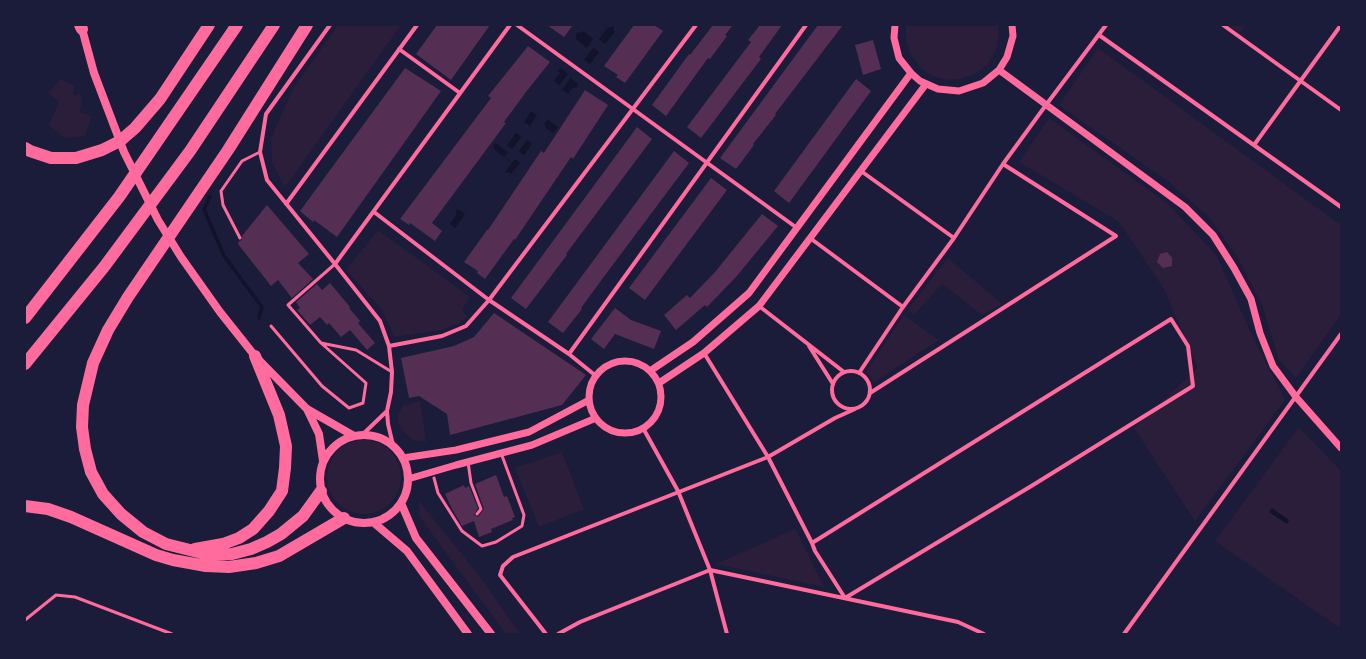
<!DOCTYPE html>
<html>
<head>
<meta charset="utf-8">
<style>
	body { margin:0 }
	#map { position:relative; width:1366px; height:659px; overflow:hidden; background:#1b1b3a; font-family:"Crimson Pro",serif }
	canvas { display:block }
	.frame { position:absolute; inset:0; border:26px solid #1b1b3a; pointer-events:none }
</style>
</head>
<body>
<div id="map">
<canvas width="1366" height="659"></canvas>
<div class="frame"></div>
</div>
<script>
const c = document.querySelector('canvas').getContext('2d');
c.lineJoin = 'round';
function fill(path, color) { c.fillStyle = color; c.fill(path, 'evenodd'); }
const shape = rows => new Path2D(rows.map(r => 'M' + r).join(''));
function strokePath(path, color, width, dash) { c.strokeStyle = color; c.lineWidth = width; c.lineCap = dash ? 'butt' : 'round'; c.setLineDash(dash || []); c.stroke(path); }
fill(shape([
	[338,25,401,25,285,187,272,163,271,138,293,89],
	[906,25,998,25,999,34,996,50,988,64,975,74,961,79,947,80,932,76,920,67,911,55,906,41],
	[1228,25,1246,25,1240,33],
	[1098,48,1341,225,1341,314,1296,378,1279,360,1262,305,1238,258,1209,217,1170,183,1059,105],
	[61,79,74,86,73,95,81,94,82,103,79,112,92,116,85,136,65,138,49,125,59,102,48,93],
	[1049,118,1168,204,1217,256,1250,331,1285,400,1195,521,1134,428,1198,368,1164,289,1119,222,1019,162],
	[378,230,470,297,462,309,467,317,459,323,442,330,394,337,383,311,346,270],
	[948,258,1002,304,982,315,942,284,914,315,908,309],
	[904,315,939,340,874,382,866,372],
	[420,401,426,442,413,440,404,432,398,424,398,415,403,405],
	[1299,427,1341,471,1341,629,1215,541],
	'327 477a37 37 0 1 1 74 0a37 37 0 1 1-74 0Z',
	[562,452,584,509,539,527,515,468],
	[419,501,478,574,520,634,506,634,419,516],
	[795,528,824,587,716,564,795,529]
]), '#2a1e3b');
fill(shape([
	[612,26,614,27,613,30,615,31,605,44,599,39,608,27,609,28],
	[583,31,593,39,587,48,576,39,576,34,579,32,581,33],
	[593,48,599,52,590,64,584,60],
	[559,69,562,69,568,74,559,85,554,81,560,73,558,71],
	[570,78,577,83,578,86,576,88,573,87,568,94,562,90],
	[531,111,537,115,530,126,524,122],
	[548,120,558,127,553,133,545,127,546,125,544,124],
	[516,133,521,137,512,149,507,145],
	[527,140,532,144,524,155,519,151],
	[496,143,508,153,504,157,494,149,495,147,493,146],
	[515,159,520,163,511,174,508,172,507,173,505,172],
	[458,209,465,214,455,228,450,224,457,214,455,212],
	[1272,508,1289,520,1287,524,1269,512]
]), '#12122b');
strokePath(shape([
	[210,197,204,209,224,256,262,307,259,318]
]), '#12122b', 3.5);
fill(shape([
	[437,25,490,25,451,80,416,54],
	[547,25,573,25,564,37],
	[634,25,654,25,663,31,625,83,616,77,618,75,604,66],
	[713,25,733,25,725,35,727,36,710,59,708,58,666,116,652,105,689,54,690,55],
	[760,25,782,25,759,57,761,59,701,138,687,127,751,42,748,40],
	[818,25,843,25,775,114,776,115,753,144,754,145,736,169,720,158],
	[873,40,881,69,863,75,855,45],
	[528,46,550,62,526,92,504,122,506,123,432,223,442,231,435,241,410,223,409,225,400,219,491,98,488,96],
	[405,68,441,91,337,237,314,220,313,222,300,211],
	[856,79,871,91,789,203,774,191],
	[585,90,608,105,573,159,571,157,515,240,514,239,485,279,477,273,478,271,464,262,487,230,488,230,541,151,544,153],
	[637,127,652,139,566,254,567,255,526,309,511,298],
	[674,151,689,163,603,278,581,308,582,309,563,333,548,322],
	[711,178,727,190,645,300,629,288],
	[267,205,309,254,298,263,313,279,292,298,278,280,271,286,238,244,239,241,242,240,242,236],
	[762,214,778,226,736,277,707,307,705,305,676,330,664,315,687,295,690,298,715,272],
	[1167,252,1172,258,1172,266,1163,268,1157,262,1160,254],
	[330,283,350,307,349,308,360,321,358,323,375,343,367,350,350,330,341,337,329,323,327,325,320,317,310,325,297,310,300,308,296,302,317,284,322,290],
	[615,308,631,320,661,331,654,349,615,334,604,349,591,339],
	[494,313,586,375,562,405,450,435,447,414,419,396,409,398,401,358,454,346,474,337],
	[496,475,504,497,507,496,515,517,512,518,513,520,491,529,492,532,479,537,474,521,462,526,452,509,445,494,464,485,465,488,469,486,478,508,474,515,478,517,484,509,475,484]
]), '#542f53');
strokePath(shape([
	[240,238,223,205,221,191,242,161,260,152],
	[335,264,288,305,321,343,356,350,392,372],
	[271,326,322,386,349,408,363,403,366,383,321,343],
	[468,462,471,483,481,509,477,514],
	[434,478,438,493,462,531,482,546,496,542,522,526,524,515,501,453],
	[25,620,56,595,75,597,172,634]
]), '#ff6b9d', 3);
strokePath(shape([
	[330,25,266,114,260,152,267,180,335,264,380,321,389,346,392,372,391,392,387,411,388,424,393,445],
	[517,25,797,228],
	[1223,25,1341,110],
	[1099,35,1341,207],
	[399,49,460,93],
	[1254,145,1341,25],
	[861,171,954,238],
	[286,204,417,25],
	[374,212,489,300,569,354,596,376],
	[810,238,903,307],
	[335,264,510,25],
	[759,306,844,372],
	[389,346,442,336,466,326,489,300,696,25],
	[809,346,833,384],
	[704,353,768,457,812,543,815,551,845,598,1033,485,1193,386,1188,346,1171,319,812,543],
	[569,354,806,25],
	'832 390a19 19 0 1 1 38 0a19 19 0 1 1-38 0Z',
	[859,373,903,307,954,238,1003,164,1046,105,1106,25],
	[870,393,1116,236,1003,164],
	[643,428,678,491,710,570,727,634],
	[363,434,387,411],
	[710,570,958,622,984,634],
	[546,634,500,575,503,566,513,557,768,457,835,418,855,409],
	[558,634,580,622,710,570],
	[1124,634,1341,334]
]), '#ff6b9d', 4);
strokePath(shape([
	[895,25,894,38,899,58,911,73,920,81,938,89,959,91,983,83,999,70,1007,57,1013,36,1012,25],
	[999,70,1185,207,1213,235,1234,268,1251,299,1260,333,1273,366,1296,397,1341,448],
	'589 397a36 36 0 1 1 72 0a36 36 0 1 1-72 0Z',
	[650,371,693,342,749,293,911,73],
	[659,383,704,353,759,306,926,84],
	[403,458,456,450,529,432,589,400],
	[408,479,456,465,532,445,596,418]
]), '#ff6b9d', 7);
strokePath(shape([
	[81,25,94,73,124,152,158,220,181,257,220,312,255,356,307,409,354,436],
	[307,409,319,434,323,461],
	'320 479a44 44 0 1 1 88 0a44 44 0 1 1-88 0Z',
	[401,503,416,538,491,634],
	[373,522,407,551,468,634]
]), '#ff6b9d', 8);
strokePath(shape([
	[80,25,82,29],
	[307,25,228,150,128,297,108,330,93,363,83,405,82,427,85,449,91,472,103,494,121,514,143,532,166,544,210,555,232,554,251,549,267,542,281,534,303,516,321,491],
	[25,148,30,151,51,158,76,158,102,150,120,141,135,128,160,99,209,25],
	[25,318,119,197,237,25],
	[25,364,104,267,190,151,274,25],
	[25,506,48,509,71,517,156,555,173,560,206,566,229,567,256,563,279,556,344,518],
	[195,549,223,544,239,538,253,529,269,511,282,491,285,468,286,446,279,415,255,356]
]), '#ff6b9d', 12);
</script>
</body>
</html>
